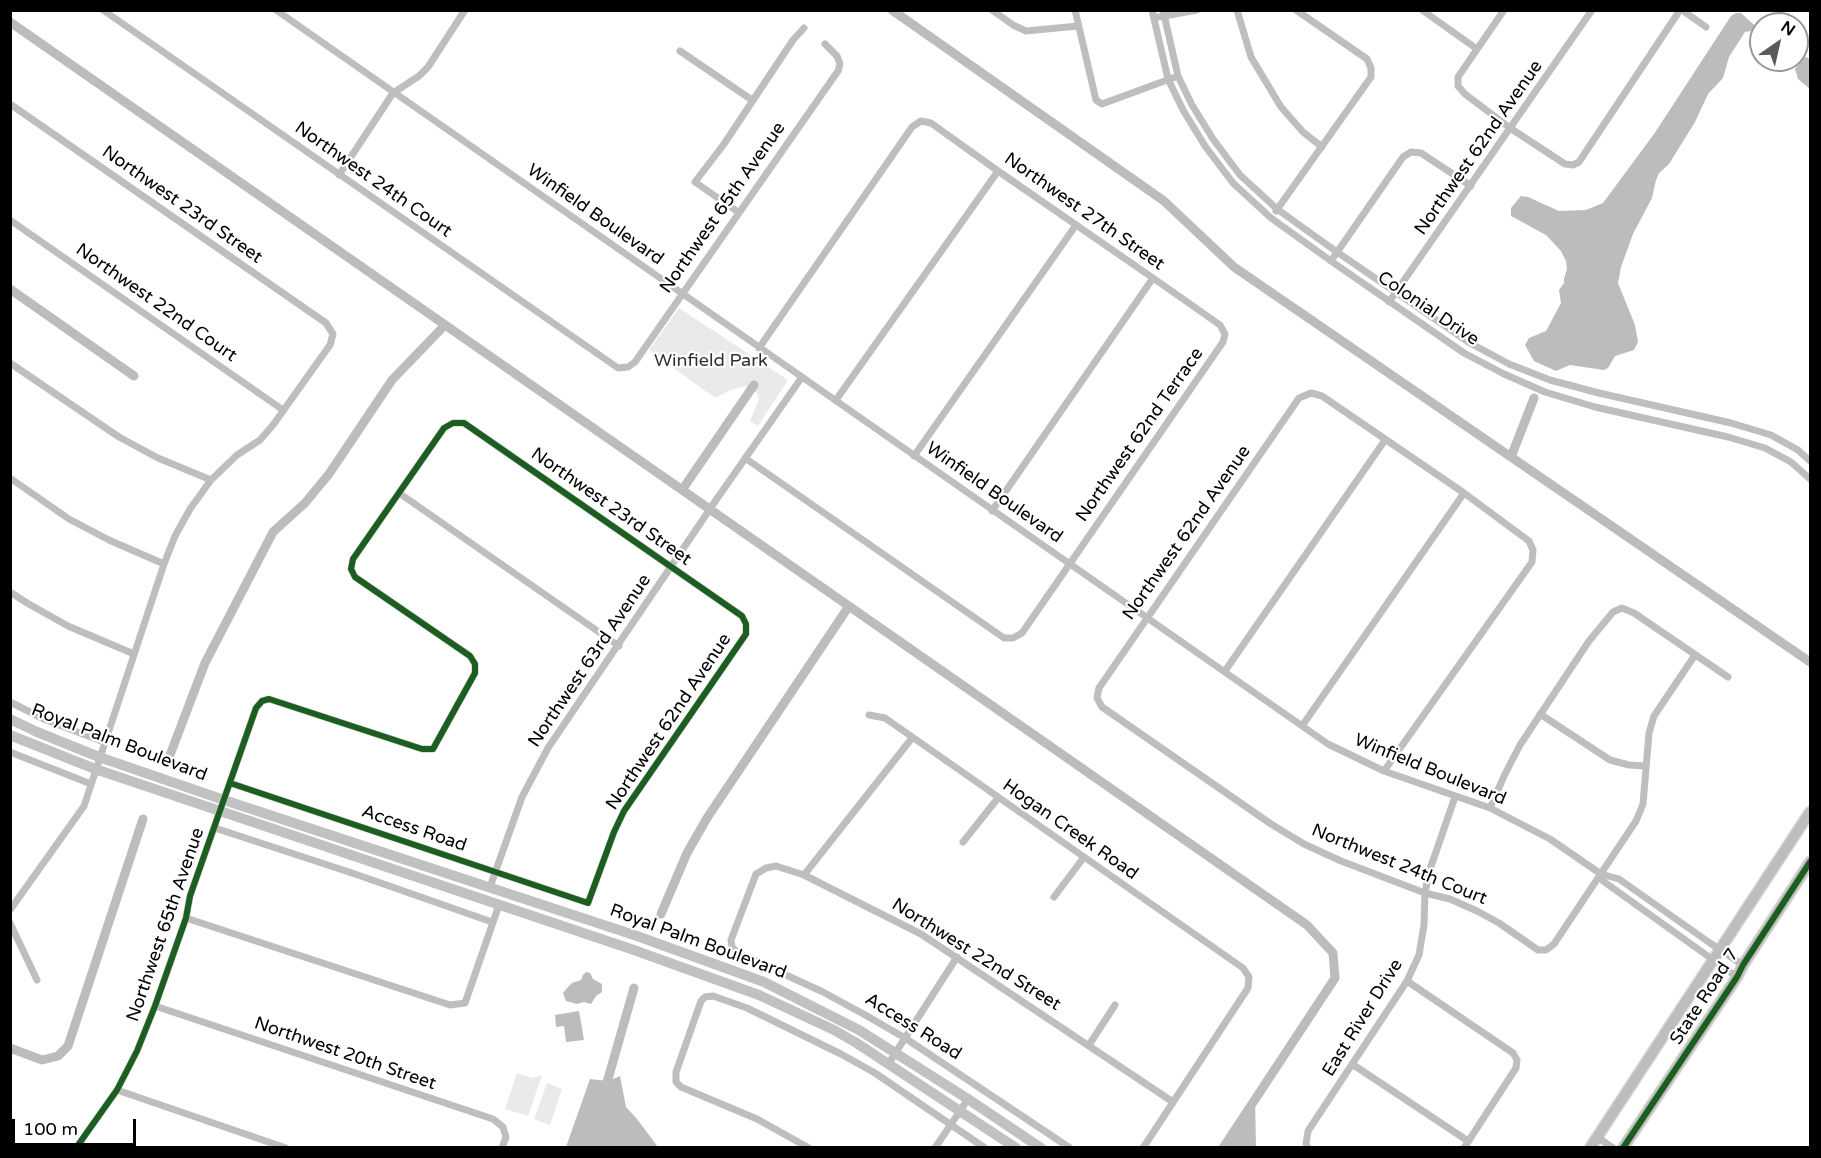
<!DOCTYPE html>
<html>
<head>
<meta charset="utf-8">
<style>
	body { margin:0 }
	#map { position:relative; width:1821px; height:1158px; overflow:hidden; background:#fff; font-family:"Varela Round",sans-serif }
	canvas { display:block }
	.frame { position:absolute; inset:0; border:12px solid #000; pointer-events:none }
	.north { position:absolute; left:1749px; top:12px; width:60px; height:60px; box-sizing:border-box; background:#fff; border:2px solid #999; border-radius:50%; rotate:34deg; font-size:16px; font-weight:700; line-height:24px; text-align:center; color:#000 }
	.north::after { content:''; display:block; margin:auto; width:21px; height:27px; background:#595959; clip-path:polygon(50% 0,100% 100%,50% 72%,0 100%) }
	.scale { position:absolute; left:12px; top:1119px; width:124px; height:27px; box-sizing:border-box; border:3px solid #000; border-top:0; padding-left:8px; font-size:18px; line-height:21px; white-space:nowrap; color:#000; -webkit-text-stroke:4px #fff; paint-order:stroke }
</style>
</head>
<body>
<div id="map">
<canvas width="1821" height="1158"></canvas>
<div class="frame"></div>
<div class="north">N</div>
<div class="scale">100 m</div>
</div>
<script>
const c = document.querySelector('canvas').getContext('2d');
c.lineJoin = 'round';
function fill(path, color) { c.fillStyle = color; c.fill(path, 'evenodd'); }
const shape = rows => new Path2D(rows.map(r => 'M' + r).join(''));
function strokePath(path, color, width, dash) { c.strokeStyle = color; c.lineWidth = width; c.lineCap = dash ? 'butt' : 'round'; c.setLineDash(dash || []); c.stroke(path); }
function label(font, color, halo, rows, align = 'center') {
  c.font = font + ' "Varela Round",sans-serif'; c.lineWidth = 4.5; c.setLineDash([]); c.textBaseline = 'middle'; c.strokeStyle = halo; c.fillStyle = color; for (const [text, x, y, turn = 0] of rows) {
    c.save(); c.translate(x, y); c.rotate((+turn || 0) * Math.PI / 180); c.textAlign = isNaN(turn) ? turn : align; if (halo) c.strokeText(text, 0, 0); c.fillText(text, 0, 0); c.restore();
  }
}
fill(shape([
	[679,308,788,380,758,426,750,421,759,399,757,393,745,386,731,390,715,398,649,350],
	[517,1073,532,1078,542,1075,528,1116,505,1109],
	[547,1083,562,1089,550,1125,534,1119]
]), '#eaeaea');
fill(shape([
	[1736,13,1741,13,1753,24,1761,28,1761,39,1751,31,1745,32,1729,57,1723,78,1708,94,1695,122,1669,164,1659,173,1656,180,1652,198,1633,234,1621,267,1618,283,1635,325,1638,342,1634,350,1615,356,1608,368,1604,370,1570,365,1556,371,1534,361,1525,345,1529,338,1546,331,1561,303,1559,290,1564,283,1564,278,1567,269,1566,261,1561,251,1546,235,1511,216,1511,208,1521,196,1528,197,1559,211,1586,210,1603,203,1654,134,1731,16],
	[1807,57,1810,60,1810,89,1798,79,1795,69,1803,58],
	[586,972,590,973,593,979,602,984,602,992,596,996,591,1004,584,1002,577,1004,566,1001,563,993,568,987,572,983,581,980,583,975],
	[579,1011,584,1040,566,1042,564,1026,556,1027,555,1015],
	[620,1076,626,1107,637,1119,658,1147,566,1147,590,1079,608,1081],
	[1255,1099,1256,1147,1223,1147]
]), '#bcbcbc');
strokePath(shape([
	[892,10,1164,201,1234,267,1810,662],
	[10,22,1307,925,1333,953,1335,978,1223,1148],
	[10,289,134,376],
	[1511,457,1534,398],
	[682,490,754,385],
	[170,755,205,663,273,532,305,503,329,474,392,380,445,325],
	[661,914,687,853,707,818,849,606],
	[10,1048,42,1060,58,1056,68,1046,143,819],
	[604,1093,634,988]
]), '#bcbcbc', 9);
const primary = shape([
	[1590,1148,1810,812],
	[1623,1148,1737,977,1743,965,1810,862]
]);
strokePath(primary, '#dbdbdb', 13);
strokePath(shape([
	[103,10,618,368,628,367,635,362,838,71,840,64,837,56,825,44],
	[276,10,1328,744,1384,771,1490,808,1550,839,1601,874,1619,879,1710,943,1743,965],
	[992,10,1013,25,1026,31,1078,26],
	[1075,10,1096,100,1102,104,1178,76],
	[1152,10,1168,79,1183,110,1205,146,1233,183,1271,218,1331,261,1464,353,1504,374,1545,392,1595,407,1728,437,1765,448,1791,462,1810,479],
	[1163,10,1178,76,1192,105,1213,139,1240,175,1277,209,1337,252,1470,343,1509,364,1550,380,1599,393,1731,423,1771,435,1798,450,1810,461],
	[1237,10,1251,57,1281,107,1303,132,1322,147],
	[1422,10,1477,49],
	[1504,10,1458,77,1458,86,1465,94,1510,128,1565,164,1573,165,1579,162,1680,10],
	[1682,10,1706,27],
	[1159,17,1197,10],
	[680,51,752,100],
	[10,104,326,323,333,334,330,345,273,425,260,440,237,455,211,480,190,509,175,536,164,564,84,806,10,910],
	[339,175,393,93,419,76,428,67,465,10],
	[1276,211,1371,77,1371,68,1367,59,1296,10],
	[738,212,695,182,724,144,793,40,804,28],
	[10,220,283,410],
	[1331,261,1403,157,1411,152,1421,153,1471,186],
	[1389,302,1592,10],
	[10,363,119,437,158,458,211,480],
	[836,400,998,171],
	[914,456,1076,225],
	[745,458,1004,638,1013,638,1022,633,1223,342,1225,334,1220,325,1153,278,998,171,931,123,921,121,912,127,759,348],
	[10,478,69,519,109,540,164,564],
	[399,493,619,646],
	[992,511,1153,278],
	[10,592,27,603,68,626,134,654],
	[1225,671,1385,440],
	[10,702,46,720,104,742],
	[1540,714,1610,760,1629,765,1646,766],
	[869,715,885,718,1243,968,1249,977,1248,988,1143,1148],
	[1302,726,1464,493],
	[10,752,91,784],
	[1384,771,1532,562,1533,550,1529,541,1464,493,1322,396,1311,393,1299,398,1099,688,1097,698,1102,707,1271,824,1304,844,1341,861,1425,893,1450,899,1477,911,1499,923,1538,950,1546,950,1554,944,1636,821,1643,804,1649,733,1654,716,1695,655],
	[1490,808,1504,776,1520,745,1589,641,1613,612,1622,608,1634,613,1728,677],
	[215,828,355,874,492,922],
	[963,842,998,798],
	[1601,874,1603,881,1737,977],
	[804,875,912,738],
	[490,887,522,797,548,748,714,503,802,377],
	[1054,897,1084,857],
	[186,918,450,1005,465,1003,499,905],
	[10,923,37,980],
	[1407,981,1513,1053,1517,1060,1516,1068,1464,1148],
	[155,1006,493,1119,503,1127,506,1137,502,1148],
	[1089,1045,1115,1005],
	[889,1063,957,957],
	[1352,1064,1468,1141],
	[117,1090,286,1148],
	[1597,1137,1613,1148],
	[76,1148,117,1090,137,1051,155,1006,186,918,190,896,256,708,262,701,269,699,422,749,433,749,475,673,475,664,470,656,355,577,351,569,353,559,444,428,453,423,464,423,742,616,746,624,746,634,624,811,614,832,588,903,230,783],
	[809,1148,757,1119,681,1087,676,1082,676,1072,701,1001,705,997,713,996,747,1008,841,1054,875,1073,985,1148],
	[935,1148,968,1099],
	[1070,1148,905,1038,867,1016,823,992,738,953,732,947,731,940,756,874,766,868,776,866,804,875,921,934,1173,1102],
	[1308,1148,1306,1144,1308,1131,1407,981,1419,955,1424,925,1425,893,1429,872,1455,797]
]), '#bebebe', 7);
strokePath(shape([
	[10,719,37,732,99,757,224,800,637,936,764,982,859,1030,968,1099,1041,1148],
	[10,735,95,769,631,949,759,995,834,1030,855,1042,1016,1148]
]), '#c1c1c1', 10);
strokePath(primary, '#bdbdbd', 10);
strokePath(shape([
	[76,1148,117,1090,137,1051,155,1006,186,918,190,896,256,708,262,701,269,699,422,749,433,749,475,673,475,664,470,656,355,577,351,569,353,559,444,428,453,423,464,423,742,616,746,624,746,634,624,811,614,832,588,903,230,783],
	[1623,1148,1737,977,1743,965,1810,862]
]), '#1b5e20', 6);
label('18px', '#000', '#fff', [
	["Northwest 62nd Avenue",1479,148,-55],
	["Northwest 24th Court",373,180,35],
	["Northwest 23rd Street",182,205,35],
	["Northwest 65th Avenue",723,208,-55],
	["Northwest 27th Street",1084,212,35],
	["Winfield Boulevard",595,215,35],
	["Northwest 22nd Court",156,303,35],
	["Colonial Drive",1428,309,34],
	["Northwest 62nd Terrace",1140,435,-55],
	["Winfield Boulevard",994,493,35],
	["Northwest 23rd Street",611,507,35],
	["Northwest 62nd Avenue",1187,533,-55],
	["Northwest 63rd Avenue",590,661,-56],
	["Northwest 62nd Avenue",669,722,-56],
	["Royal Palm Boulevard",119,743,21],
	["Winfield Boulevard",1430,770,22],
	["Access Road",414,829,19],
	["Hogan Creek Road",1070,830,35],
	["Northwest 24th Court",1399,865,22],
	["Northwest 65th Avenue",166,925,-71],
	["Royal Palm Boulevard",698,942,20],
	["Northwest 22nd Street",976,955,32],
	["State Road 7",1705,997,-57],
	["East River Drive",1363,1018,-58],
	["Access Road",913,1027,32],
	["Northwest 20th Street",345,1054,19]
]);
label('18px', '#2f2f2f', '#fff', [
	["Winfield Park",711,361]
]);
</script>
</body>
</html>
